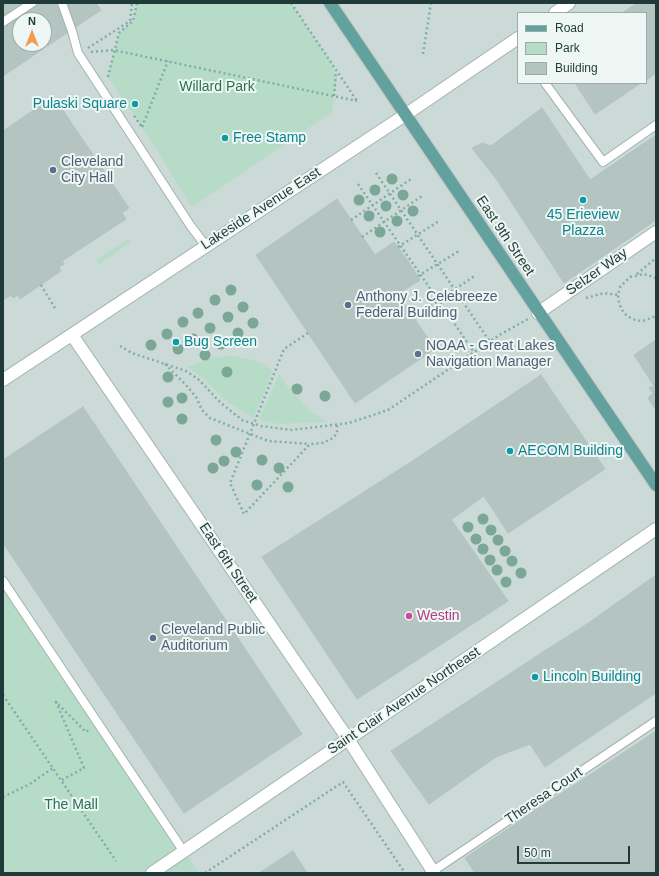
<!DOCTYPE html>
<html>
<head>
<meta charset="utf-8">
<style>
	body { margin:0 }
	#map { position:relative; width:659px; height:876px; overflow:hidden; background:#deeae7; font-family:Helvetica,sans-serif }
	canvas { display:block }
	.frame { position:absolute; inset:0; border:4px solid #1f3a38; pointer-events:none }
	.legend { position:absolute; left:517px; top:12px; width:130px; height:72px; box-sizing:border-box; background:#eef7f4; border:1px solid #9baba9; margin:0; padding:5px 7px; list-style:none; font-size:12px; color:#1f3a38 }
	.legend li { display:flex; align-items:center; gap:8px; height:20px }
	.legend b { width:20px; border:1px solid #9baba9 }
	.north { position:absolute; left:12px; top:12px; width:40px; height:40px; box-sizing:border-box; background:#eef7f4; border:1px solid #9baba9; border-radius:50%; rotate:0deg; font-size:11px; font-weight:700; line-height:16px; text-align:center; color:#1f3a38 }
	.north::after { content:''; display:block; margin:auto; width:14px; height:18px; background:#f49c52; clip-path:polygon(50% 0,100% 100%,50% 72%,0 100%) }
	.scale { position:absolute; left:517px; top:846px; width:113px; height:18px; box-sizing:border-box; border:2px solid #1f3a38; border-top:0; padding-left:5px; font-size:12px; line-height:14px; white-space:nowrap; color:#1f3a38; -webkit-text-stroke:3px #eef7f4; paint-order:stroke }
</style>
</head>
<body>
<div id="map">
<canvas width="659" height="876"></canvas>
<div class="frame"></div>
<ul class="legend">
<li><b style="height:5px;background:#62a19e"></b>Road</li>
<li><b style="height:11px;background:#b6dcc8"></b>Park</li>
<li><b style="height:11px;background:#b4c5c1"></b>Building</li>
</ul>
<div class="north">N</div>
<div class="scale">50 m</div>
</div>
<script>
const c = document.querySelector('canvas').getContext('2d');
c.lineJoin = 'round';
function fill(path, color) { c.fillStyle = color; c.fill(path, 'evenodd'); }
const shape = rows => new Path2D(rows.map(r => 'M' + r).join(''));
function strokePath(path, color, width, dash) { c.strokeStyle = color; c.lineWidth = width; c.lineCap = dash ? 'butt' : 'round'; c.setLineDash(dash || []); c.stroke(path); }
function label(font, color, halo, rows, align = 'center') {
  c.font = font + ' Helvetica,sans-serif'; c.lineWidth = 4; c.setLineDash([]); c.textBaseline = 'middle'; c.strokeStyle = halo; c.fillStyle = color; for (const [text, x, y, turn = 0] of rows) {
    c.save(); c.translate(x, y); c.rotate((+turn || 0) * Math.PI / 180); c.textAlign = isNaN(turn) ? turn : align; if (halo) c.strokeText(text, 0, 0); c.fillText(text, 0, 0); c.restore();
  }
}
fill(shape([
	[3,3,656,3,656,873,3,873],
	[518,13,646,13,646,83,518,83],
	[20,20,44,20,44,44,20,44]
]), '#ccdad7');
fill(shape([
	[137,3,291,3,331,61,337,78,332,112,192,207,142,127,107,76,119,33,133,21],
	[128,239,131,242,99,264,96,260],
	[234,356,253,360,263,364,273,371,253,418,225,400,202,377,187,367,215,357],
	[279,374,289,389,309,410,327,422,278,424,259,420],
	[3,581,98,724,199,873,3,873]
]), '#b6dcc8');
const building = shape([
	[3,3,96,3,101,10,3,76,3,3],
	[20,20,44,20,44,44,20,44,20,20],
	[637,3,656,3,656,73,646,80,646,13,622,13,637,3],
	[575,83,641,83,595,114,575,83],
	[56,100,129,208,122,213,126,219,62,261,64,264,59,267,61,271,20,299,18,295,13,298,11,295,3,300,3,131,47,101,49,105,56,100],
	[542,108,590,180,656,135,656,220,564,283,497,180,472,148,482,143,491,146,542,108],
	[337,199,375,255,394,242,408,261,420,280,398,294,435,349,355,403,256,255,337,199],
	[656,340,656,410,648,398,653,393,649,388,654,386,634,355,656,340],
	[541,375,605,469,508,533,484,496,452,519,411,462,541,375],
	[83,407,302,734,184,813,3,543,3,460,83,407],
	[411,462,460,532,311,630,262,557,411,462],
	[460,532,508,601,357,699,311,630,460,532],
	[656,575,656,693,545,767,530,744,624,678,587,624,656,575],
	[587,624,624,678,585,705,546,650,587,624],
	[546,650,585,705,530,744,496,757,462,705,546,650],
	[462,705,496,757,429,804,391,751,462,705],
	[656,731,656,835,608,763,656,731],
	[608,763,656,835,656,871,652,873,576,873,534,811,608,763],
	[534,811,576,873,475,873,465,858,534,811],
	[293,851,307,873,259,873,293,851]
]);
fill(building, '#b4c5c1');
strokePath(building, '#b1c4c0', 1);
const service = shape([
	[62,3,72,31,78,53,190,225,205,245],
	[3,22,32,3],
	[545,83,603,162,656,125],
	[3,581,184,852],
	[433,871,656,721]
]);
const pedestrian = shape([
	[538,313,656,232]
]);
const minor = shape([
	[72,335,348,739,434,873]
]);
const tertiary = shape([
	[555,13,569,3],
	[3,380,405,115,518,38],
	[152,873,656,529]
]);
const primary = shape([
	[330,3,656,485]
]);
strokePath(service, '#a1b2af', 10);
strokePath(pedestrian, '#a1b2af', 14);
strokePath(minor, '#a1b2af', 14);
strokePath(tertiary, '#a1b2af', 14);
strokePath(primary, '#bcc4c3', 14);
strokePath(shape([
	[291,3,357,101],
	[88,48,130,21,132,3],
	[91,52,113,50,357,101],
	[423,54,431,3],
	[108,77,119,33,133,21,137,3],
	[334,96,336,71],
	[134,116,142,127],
	[142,127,168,61],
	[376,173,490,342],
	[358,184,474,352],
	[351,220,411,179],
	[362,237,422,196],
	[398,247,439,221],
	[637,274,656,258],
	[418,276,459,251],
	[656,278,644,274,630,277,620,287,618,295,619,303,622,310,627,316,635,320,643,321,656,316],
	[41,285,55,308],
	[586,298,604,293,618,295],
	[414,317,476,275],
	[308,333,284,349,230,483,244,514,310,444,323,443,333,438,337,433,337,425],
	[120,346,132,353,186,371,198,379,221,403,242,420,261,426,292,430,349,423,388,410,501,334,528,319],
	[165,364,186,385,196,397,202,410,210,418,268,441,309,444],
	[3,695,116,861],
	[62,780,84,768,56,702,86,732,89,730],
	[3,797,30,784,53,768],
	[205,873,343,782,405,873]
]), '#7eaea9', 2.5, [2, 3]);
strokePath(service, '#fff', 8);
strokePath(pedestrian, '#fff', 12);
strokePath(minor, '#fff', 12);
strokePath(tertiary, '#fff', 12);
strokePath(primary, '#62a19e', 12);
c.fillStyle = '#7aa796';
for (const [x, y] of [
	[392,179],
	[375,190],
	[403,195],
	[359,200],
	[386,206],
	[413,211],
	[369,216],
	[397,221],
	[380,232],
	[231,290],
	[215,300],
	[243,307],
	[198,313],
	[228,317],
	[183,322],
	[253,323],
	[210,328],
	[238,333],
	[167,334],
	[193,339],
	[221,344],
	[151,345],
	[178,349],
	[205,355],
	[227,372],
	[168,377],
	[297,389],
	[325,396],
	[182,398],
	[168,402],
	[182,419],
	[216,440],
	[236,452],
	[262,460],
	[224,461],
	[213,468],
	[279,468],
	[257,485],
	[288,487],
	[483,519],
	[468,527],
	[491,530],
	[476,539],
	[498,540],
	[483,549],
	[505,551],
	[490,560],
	[512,561],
	[497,570],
	[521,573],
	[506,582]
]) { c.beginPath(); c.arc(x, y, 5.5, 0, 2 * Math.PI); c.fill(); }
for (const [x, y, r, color] of [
	[135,104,4,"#0f9aa8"],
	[225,138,4,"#0f9aa8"],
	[53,170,4,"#5c6f8a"],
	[583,200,4,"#0f9aa8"],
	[348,305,4,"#5c6f8a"],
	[176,342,4,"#0f9aa8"],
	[418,354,4,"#5c6f8a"],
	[510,451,4,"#0f9aa8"],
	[409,616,4,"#d1479c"],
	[153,638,4,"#5c6f8a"],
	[535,677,4,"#0f9aa8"]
]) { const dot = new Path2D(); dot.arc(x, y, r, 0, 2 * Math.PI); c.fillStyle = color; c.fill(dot); strokePath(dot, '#eef7f4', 1.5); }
label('14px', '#297154', '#eef7f4', [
	["Willard Park",217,87],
	["The Mall",71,805]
]);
label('14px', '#0d838f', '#eef7f4', [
	["Pulaski Square",127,104,"right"],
	["Free Stamp",233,138],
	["45 Erieview",583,215,"center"],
	["Plazza",583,231,"center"],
	["Bug Screen",184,342],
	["AECOM Building",518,451],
	["Lincoln Building",543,677]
], 'left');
label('14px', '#4e5e75', '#eef7f4', [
	["Cleveland",61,162],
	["City Hall",61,178],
	["Anthony J. Celebreeze",356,297],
	["Federal Building",356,313],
	["NOAA - Great Lakes",426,346],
	["Navigation Manager",426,362],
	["Cleveland Public",161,630],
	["Auditorium",161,646]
], 'left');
label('14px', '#1f3a38', '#eef7f4', [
	["Lakeside Avenue East",261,209,-33],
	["East 9th Street",505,236,56],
	["Selzer Way",597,272,-35],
	["East 6th Street",228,563,56],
	["Saint Clair Avenue Northeast",404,701,-34],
	["Theresa Court",544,796,-34]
]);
label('14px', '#b23c85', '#eef7f4', [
	["Westin",417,616]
], 'left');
</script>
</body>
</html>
